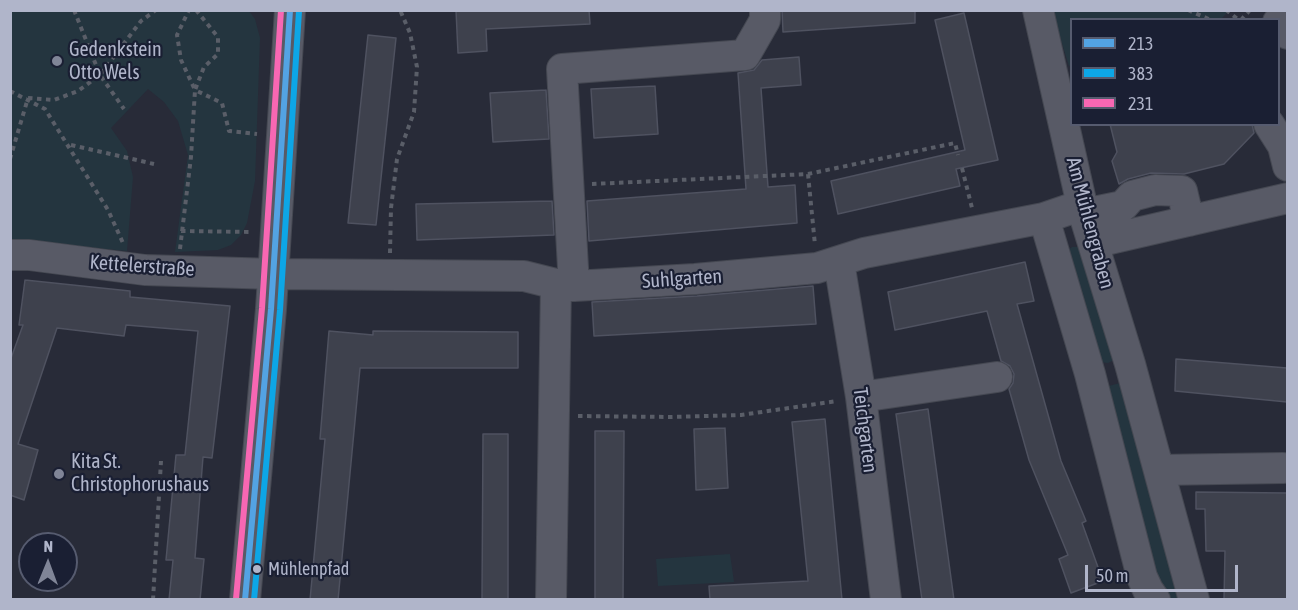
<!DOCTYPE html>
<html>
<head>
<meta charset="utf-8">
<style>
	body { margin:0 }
	#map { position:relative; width:1298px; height:610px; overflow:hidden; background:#282b38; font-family:"Asap Condensed",sans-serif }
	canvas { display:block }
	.frame { position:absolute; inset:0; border:12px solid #b0b5ca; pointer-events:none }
	.legend { position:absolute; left:1070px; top:18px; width:210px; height:108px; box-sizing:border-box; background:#1a1f33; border:2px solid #565b6f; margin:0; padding:8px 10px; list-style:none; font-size:18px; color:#b0b5ca }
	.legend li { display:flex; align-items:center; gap:12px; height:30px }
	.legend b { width:30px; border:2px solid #565b6f }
	.north { position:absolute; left:18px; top:532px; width:60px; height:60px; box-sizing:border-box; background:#1a1f33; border:2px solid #565b6f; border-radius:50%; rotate:1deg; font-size:16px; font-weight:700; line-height:24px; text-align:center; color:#b0b5ca }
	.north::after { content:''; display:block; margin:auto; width:21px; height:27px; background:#808597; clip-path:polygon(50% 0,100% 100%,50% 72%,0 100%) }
	.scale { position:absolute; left:1085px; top:565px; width:153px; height:27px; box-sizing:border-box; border:3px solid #b0b5ca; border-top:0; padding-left:8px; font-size:18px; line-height:21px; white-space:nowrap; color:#b0b5ca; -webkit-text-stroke:4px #1a1f33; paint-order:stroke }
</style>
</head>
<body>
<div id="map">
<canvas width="1298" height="610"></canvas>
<div class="frame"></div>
<ul class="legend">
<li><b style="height:8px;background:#53a3e3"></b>213</li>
<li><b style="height:8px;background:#0da6e6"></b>383</li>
<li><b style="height:8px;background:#f867b3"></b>231</li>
</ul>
<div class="north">N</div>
<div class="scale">50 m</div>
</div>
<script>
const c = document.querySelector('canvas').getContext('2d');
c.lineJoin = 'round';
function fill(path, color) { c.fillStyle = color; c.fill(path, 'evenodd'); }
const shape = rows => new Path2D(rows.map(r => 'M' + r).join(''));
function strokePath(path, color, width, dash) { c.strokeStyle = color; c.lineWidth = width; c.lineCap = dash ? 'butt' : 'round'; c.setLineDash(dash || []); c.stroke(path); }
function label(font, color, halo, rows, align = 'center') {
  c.font = font + ' "Asap Condensed",sans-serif'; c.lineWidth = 4.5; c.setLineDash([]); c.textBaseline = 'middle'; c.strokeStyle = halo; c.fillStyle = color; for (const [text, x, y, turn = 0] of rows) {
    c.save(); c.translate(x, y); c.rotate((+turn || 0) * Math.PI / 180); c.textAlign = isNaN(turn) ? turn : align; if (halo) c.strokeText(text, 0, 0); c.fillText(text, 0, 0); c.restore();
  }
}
fill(shape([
	[11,11,249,11,255,19,260,38,255,181,247,223,241,235,231,245,218,250,175,252,188,155,178,121,164,102,148,89,111,128,127,151,133,177,127,251,41,243,11,245],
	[1052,11,1229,11,1221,19,1072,20,1071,65,1069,66],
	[1072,247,1082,247,1114,360,1108,363,1100,362,1066,252],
	[1120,383,1187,599,1166,599,1160,594,1105,387],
	[730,554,734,582,658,586,656,559]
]), '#24353f');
const building = shape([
	[456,10,589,10,590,24,486,29,487,51,458,53,456,10],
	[782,10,915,10,915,23,783,32,782,10],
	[964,13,998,160,956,169,960,186,838,214,831,181,965,150,935,20,964,13],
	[368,35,396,38,376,225,348,223,368,35],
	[799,57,801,85,761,88,768,187,795,185,797,223,589,241,587,201,746,189,738,73,754,70,762,60,799,57],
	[655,86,658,134,594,138,591,89,655,86],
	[546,90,549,139,493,142,490,93,546,90],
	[1110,124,1252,124,1254,133,1224,164,1184,174,1151,173,1128,179,1119,184,1112,161,1117,152,1110,124],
	[552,201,554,235,417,240,416,204,552,201],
	[1025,262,1034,301,1017,304,1061,461,1086,521,1082,523,1103,581,1071,593,1059,559,1068,555,1029,460,1009,389,1013,383,1014,374,1010,366,1001,361,987,311,895,330,888,292,1025,262],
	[25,280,130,291,130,297,230,306,212,458,203,457,195,558,204,559,200,600,169,600,173,560,166,560,176,455,185,455,198,331,126,325,124,336,57,328,18,444,38,450,24,500,10,495,10,361,23,325,19,325,25,280],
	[813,286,816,324,594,336,592,302,697,296,813,286],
	[329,331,373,335,373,331,518,332,518,368,360,368,338,600,310,600,325,439,320,439,329,331],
	[1176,359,1287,368,1287,402,1175,391,1176,359],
	[928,409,954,600,922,600,896,414,928,409],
	[825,419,842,600,710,600,709,586,808,581,792,422,825,419],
	[725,428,728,488,696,490,694,429,725,428],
	[595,431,624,431,623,600,595,600,595,431],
	[483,434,508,434,508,600,482,600,483,434],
	[1196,492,1287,493,1287,600,1224,600,1225,551,1206,551,1205,509,1196,509,1196,492]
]);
fill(building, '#3e414d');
strokePath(building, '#4f5260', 1.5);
const minor = shape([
	[1038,10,1084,214,1130,364,1194,600],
	[1278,22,1288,34],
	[1269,124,1283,146,1288,166],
	[1084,214,1123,206,1132,196,1155,190,1182,191,1189,221],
	[1044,218,1090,374,1142,577,1148,590,1155,600],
	[1093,243,1288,198],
	[10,255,29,255,145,270,274,274,524,276,556,284,574,286,695,279,817,268,864,253,1044,218,1082,205],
	[839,262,861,397,886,600],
	[574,286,562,69,745,55,765,20,765,10],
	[861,397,997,377],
	[1159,470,1283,468],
	[245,600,271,309,290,10],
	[551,600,556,284]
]);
strokePath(minor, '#454852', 32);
strokePath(shape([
	[74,10,100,75,124,109],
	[196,10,218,37,218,54,204,67,195,90,222,103,229,131,257,134],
	[1188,10,1211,20],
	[1226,10,1239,20],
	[1241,20,1250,10],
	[10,91,45,109,108,210,123,243],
	[28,98,54,100,78,91,100,75,141,21,156,10],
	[71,145,154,164],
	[10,159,28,98],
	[962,168,972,208],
	[808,174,815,245],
	[592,184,808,174,955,143,958,155],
	[181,231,253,232],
	[180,249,191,157,195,90,181,60,177,35,189,10],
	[390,253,391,208,397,159,414,112,417,67,410,33,400,10],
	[578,416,671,417,741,415,837,401],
	[153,600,161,461]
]), '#5a5e68', 4, [4.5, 4.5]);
strokePath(minor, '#585a66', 30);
strokePath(shape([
	[245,600,271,309,290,10]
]), '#53a3e3', 6);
strokePath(shape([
	[254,600,280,310,299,11]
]), '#0da6e6', 6);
strokePath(shape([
	[236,599,262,308,281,10]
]), '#f867b3', 6);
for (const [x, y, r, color] of [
	[57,61,6,"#808597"],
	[59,474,6,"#808597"],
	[257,569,5,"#b0b5ca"]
]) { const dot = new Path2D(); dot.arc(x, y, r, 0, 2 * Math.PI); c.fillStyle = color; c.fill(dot); strokePath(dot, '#1a1f33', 2); }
label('18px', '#b0b5ca', '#1a1f33', [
	["Mühlenpfad",268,569]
], 'left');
label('20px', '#b0b5ca', '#1a1f33', [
	["Gedenkstein",69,50],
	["Otto Wels",69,73],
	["Kita St.",71,462],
	["Christophorushaus",71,485]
], 'left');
label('20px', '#b0b5ca', '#1a1f33', [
	["Am Mühlengraben",1090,223,75],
	["Kettelerstraße",142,266,4],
	["Suhlgarten",682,279,-4],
	["Teichgarten",865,430,83]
]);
</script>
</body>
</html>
